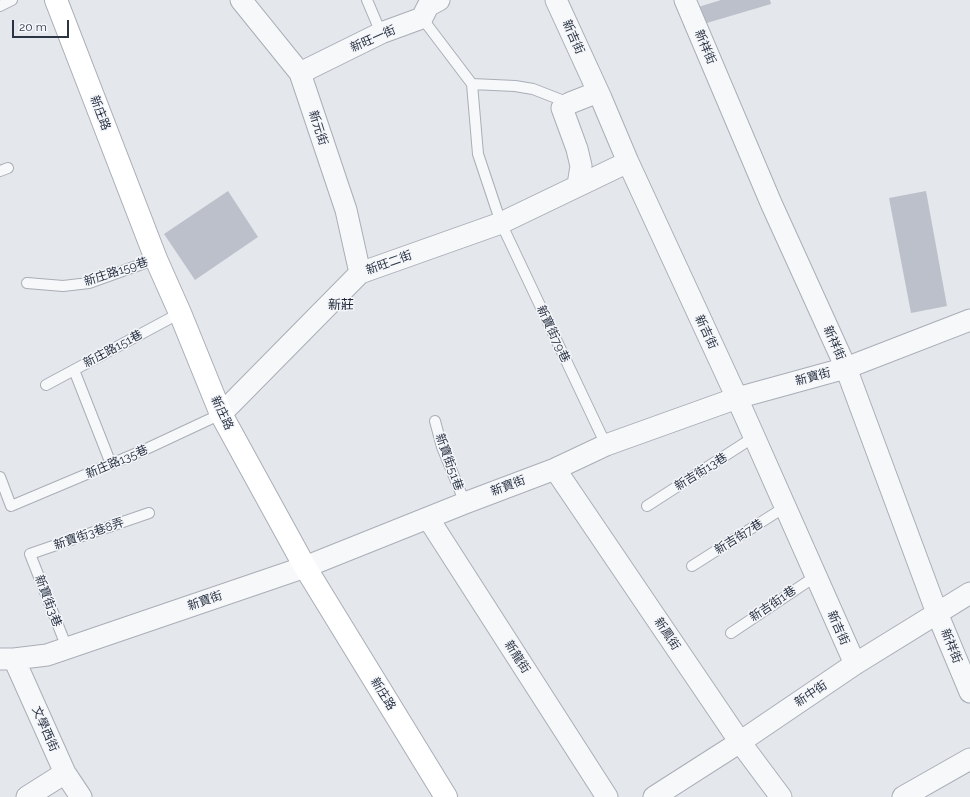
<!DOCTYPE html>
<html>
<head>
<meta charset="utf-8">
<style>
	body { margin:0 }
	#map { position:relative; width:970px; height:797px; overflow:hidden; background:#e4e7ec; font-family:Raleway,sans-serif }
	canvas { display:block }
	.scale { position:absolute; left:12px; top:20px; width:57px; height:18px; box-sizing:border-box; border:2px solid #2b3445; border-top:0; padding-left:5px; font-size:12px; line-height:14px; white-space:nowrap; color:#2b3445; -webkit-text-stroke:3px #f4f6f9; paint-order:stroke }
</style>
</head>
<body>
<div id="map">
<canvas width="970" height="797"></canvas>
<div class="scale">20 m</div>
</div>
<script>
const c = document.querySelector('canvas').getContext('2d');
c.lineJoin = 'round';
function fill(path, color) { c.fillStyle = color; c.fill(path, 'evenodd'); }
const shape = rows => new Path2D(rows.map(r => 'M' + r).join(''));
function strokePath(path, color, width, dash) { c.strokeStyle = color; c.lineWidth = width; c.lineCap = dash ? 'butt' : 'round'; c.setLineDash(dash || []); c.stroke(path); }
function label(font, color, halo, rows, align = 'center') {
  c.font = font + ' Raleway,"Noto Sans TC",sans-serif'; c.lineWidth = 3; c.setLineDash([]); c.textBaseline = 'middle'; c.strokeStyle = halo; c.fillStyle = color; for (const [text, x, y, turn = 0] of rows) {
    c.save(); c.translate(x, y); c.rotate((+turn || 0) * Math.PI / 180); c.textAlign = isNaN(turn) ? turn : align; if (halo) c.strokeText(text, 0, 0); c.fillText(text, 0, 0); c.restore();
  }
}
fill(shape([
	[721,0,770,0,771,4,700,25,695,8],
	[228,191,258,237,195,280,164,234],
	[926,191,947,306,911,313,889,198]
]), '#bbc0ca');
const lane = shape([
	[367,0,381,33],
	[0,6,12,0],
	[422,18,472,84,478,154,501,223,606,445],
	[472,84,515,86,533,89,569,103],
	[0,171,8,168],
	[27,283,63,286,89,283,156,259],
	[74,370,111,464],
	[46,385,180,313],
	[435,421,442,447,465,503],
	[0,477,11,506,144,450,221,414],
	[647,506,754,437],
	[692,566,785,507],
	[731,633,816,576],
	[67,648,30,554,149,513]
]);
const street = shape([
	[241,0,300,73,346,210,360,273],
	[556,0,601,98,628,162,737,398,855,664],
	[685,0,771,203,846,368,937,613,970,692],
	[300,73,381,33,422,18,428,6,439,0],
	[578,185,581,166,577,149,562,108,570,103,598,92],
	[221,414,360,273,501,223,628,162],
	[555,469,740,742,781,797],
	[428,518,607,797],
	[0,659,14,659,47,655,305,567,465,503,555,469,606,445,737,398,846,368,970,320],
	[14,659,65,773,81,797],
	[27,797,65,773],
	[654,797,740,742,855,664,970,593],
	[903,797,970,759]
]);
const secondary = shape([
	[56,0,156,259,180,313,221,414,305,567,446,797]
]);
strokePath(lane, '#a9aeb7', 12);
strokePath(street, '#a9aeb7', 23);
strokePath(secondary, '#a9aeb7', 24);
strokePath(lane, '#f7f8fa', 10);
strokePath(street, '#f7f8fa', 21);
strokePath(secondary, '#fff', 22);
label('12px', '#2b3445', '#f4f6f9', [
	["新吉街",573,37,66],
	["新旺一街",373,39,-24],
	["新祥街",705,47,67],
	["新庄路",100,113,69],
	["新元街",318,128,72],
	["新旺二街",389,263,-20],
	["新庄路159巷",116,272,-18],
	["新吉街",706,332,65],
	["新寶街79巷",553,334,65],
	["新祥街",834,343,66],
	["新庄路151巷",113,349,-28],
	["新寶街",813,377,-15],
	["新庄路",222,413,65],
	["新庄路135巷",117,462,-23],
	["新寶街51巷",449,462,70],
	["新吉街13巷",701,472,-32],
	["新寶街",508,486,-21],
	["新寶街3巷8弄",89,534,-19],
	["新吉街7巷",739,537,-32],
	["新寶街3巷",48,601,69],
	["新寶街",205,601,-19],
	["新吉街1巷",773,604,-34],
	["新吉街",838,628,66],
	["新鳳街",667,634,56],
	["新祥街",951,646,68],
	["新龍街",517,657,57],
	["新庄路",383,694,58],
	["新中街",811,694,-34],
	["文學西街",45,729,66]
]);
label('13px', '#1d2536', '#f4f6f9', [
	["新莊",341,305]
]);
</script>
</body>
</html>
